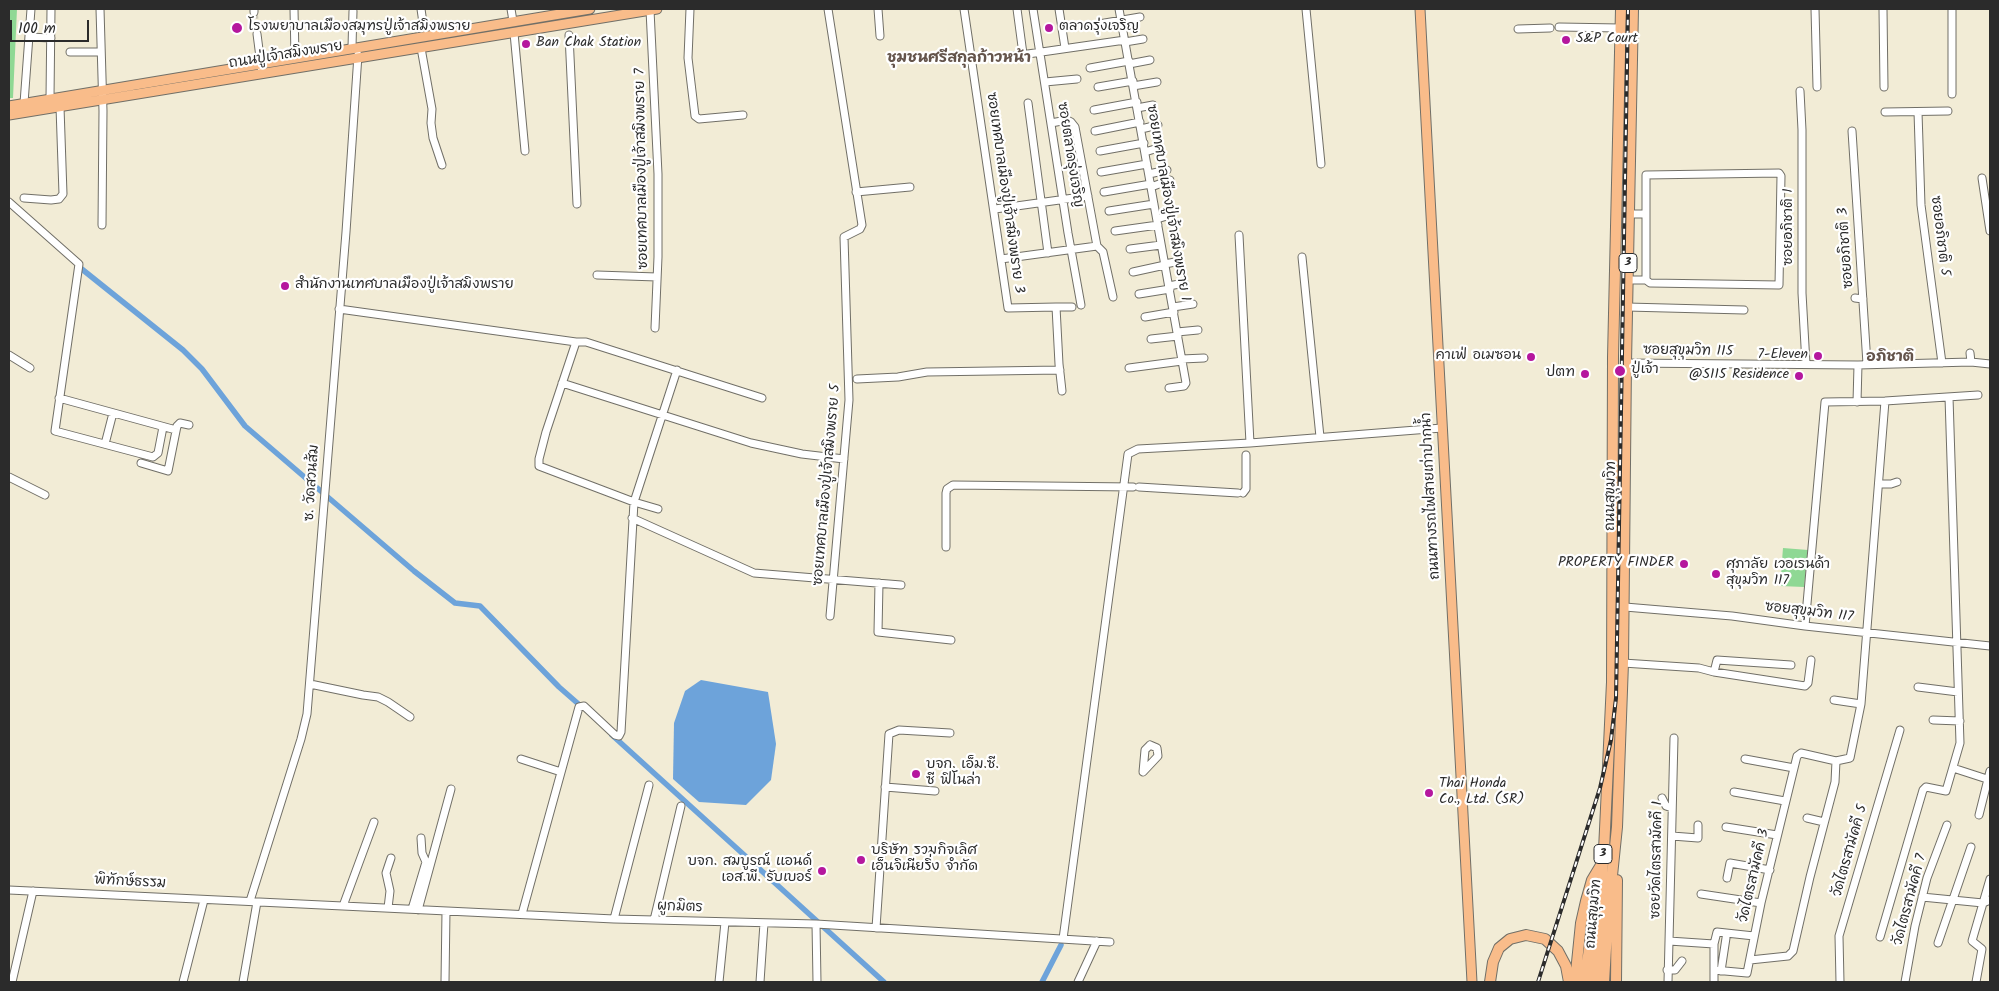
<!DOCTYPE html>
<html>
<head>
<meta charset="utf-8">
<style>
	body { margin:0 }
	#map { position:relative; width:1999px; height:991px; overflow:hidden; background:#f2ecd6; font-family:Kalam,sans-serif }
	canvas { display:block }
	.frame { position:absolute; inset:0; border:10px solid #2b2b2b; pointer-events:none }
	.scale { position:absolute; left:10px; top:20px; width:79px; height:22px; box-sizing:border-box; border:2px solid #2b2b2b; border-top:0; padding-left:6px; font-size:15px; line-height:18px; white-space:nowrap; color:#2b2b2b; -webkit-text-stroke:4px #fff; paint-order:stroke }
</style>
</head>
<body>
<div id="map">
<canvas width="1999" height="991"></canvas>
<div class="frame"></div>
<div class="scale">100 m</div>
</div>
<script>
const c = document.querySelector('canvas').getContext('2d');
c.lineJoin = 'round';
function fill(path, color) { c.fillStyle = color; c.fill(path, 'evenodd'); }
const shape = rows => new Path2D(rows.map(r => 'M' + r).join(''));
function strokePath(path, color, width, dash) { c.strokeStyle = color; c.lineWidth = width; c.lineCap = dash ? 'butt' : 'round'; c.setLineDash(dash || []); c.stroke(path); }
function label(font, color, halo, rows, align = 'center') {
  c.font = font + ' Kalam,"Playpen Sans Thai",sans-serif'; c.lineWidth = 4.5; c.setLineDash([]); c.textBaseline = 'middle'; c.strokeStyle = halo; c.fillStyle = color; for (const [text, x, y, turn = 0] of rows) {
    c.save(); c.translate(x, y); c.rotate((+turn || 0) * Math.PI / 180); c.textAlign = isNaN(turn) ? turn : align; if (halo) c.strokeText(text, 0, 0); c.fillText(text, 0, 0); c.restore();
  }
}
fill(shape([
	[9,9,17,9,13,98,9,98],
	[1783,548,1808,550,1804,587,1780,586]
]), '#8fd894');
fill(shape([
	[701,680,768,692,776,744,771,780,746,805,699,802,673,779,674,723,685,691]
]), '#6da3da');
strokePath(shape([
	[78,266,183,350,202,369,245,426,414,571,455,603,480,606,559,687,583,708],
	[612,735,884,982],
	[1042,982,1061,945]
]), '#6da3da', 5.5);
strokePath(shape([
	[254,12,257,34]
]), '#cac5b4', 7, [7, 3.5]);
const minor = shape([
	[100,9,103,111,102,225],
	[254,9,254,12],
	[294,9,295,57],
	[421,9,423,23],
	[511,9,513,21],
	[690,9,688,58,695,116,699,119,743,115],
	[828,9,862,225,860,229,844,237,849,400,830,616],
	[878,9,880,36],
	[964,9,1008,308,1056,307,1059,364,1062,391],
	[1017,9,1023,54],
	[1033,9,1068,233,1081,305],
	[1059,9,1065,48],
	[1119,9,1186,383,1184,386,1169,388],
	[1306,9,1321,164],
	[1815,9,1817,87],
	[1883,9,1884,87],
	[1952,9,1952,94],
	[650,10,658,174,658,257,655,328],
	[1099,24,1140,17],
	[1559,27,1620,28],
	[1518,29,1550,28],
	[514,33,525,151],
	[257,34,262,73],
	[569,35,577,204],
	[29,37,51,38],
	[1125,42,1143,39],
	[352,47,353,11],
	[421,48,432,109,431,123,433,138,442,165],
	[70,52,100,52],
	[1014,56,1125,40],
	[1129,64,1150,60],
	[1090,68,1129,61],
	[1045,82,1077,79],
	[1133,86,1157,82],
	[1098,87,1133,81],
	[1800,91,1802,130,1802,293,1806,364],
	[50,98,51,9],
	[24,103,31,9],
	[1028,103,1048,253],
	[1137,108,1153,105],
	[1094,110,1137,102],
	[1885,112,1948,111],
	[1918,112,1921,205,1942,363],
	[1051,123,1067,120,1071,122,1075,127,1097,246,1103,252,1113,297],
	[1141,129,1158,125],
	[1095,131,1140,122],
	[1852,131,1867,364],
	[1100,151,1144,143],
	[1145,152,1158,148],
	[1101,172,1147,164],
	[1149,174,1167,170],
	[1982,178,1990,231],
	[1151,187,1170,180],
	[856,192,910,187],
	[1104,192,1151,184],
	[24,198,51,200,59,199,63,194,60,107],
	[9,202,79,264,55,431,153,457,158,453,163,427],
	[995,209,1088,196],
	[1109,211,1154,204],
	[1629,214,1645,214],
	[1157,219,1170,215],
	[1115,231,1158,225],
	[1239,235,1250,443],
	[1130,249,1161,245],
	[1302,257,1320,437],
	[1001,259,1097,246],
	[1165,264,1175,262],
	[1133,272,1165,265],
	[597,275,657,277],
	[1628,280,1646,280,1650,283,1779,285,1781,176,1779,173,1646,175,1646,280],
	[1169,286,1184,283],
	[1139,294,1170,289],
	[1855,298,1863,299],
	[1056,307,1072,307],
	[1173,307,1193,304],
	[1627,307,1744,310],
	[339,309,576,342,586,342,762,398],
	[1145,317,1174,312],
	[1177,332,1198,330],
	[1151,339,1178,336],
	[576,342,546,432,539,459,539,466,634,502,658,509],
	[1970,353,1971,362],
	[9,355,30,368],
	[1182,359,1204,358],
	[1626,363,1858,365,1971,362,1990,364],
	[1129,368,1182,361],
	[857,379,898,377,927,372,1060,370],
	[562,383,751,443,802,454,844,459],
	[59,398,176,430],
	[1857,402,1858,365],
	[105,444,113,413],
	[141,463,168,471,177,426,180,423,189,425],
	[9,477,45,495],
	[1879,484,1891,484,1897,482],
	[1139,487,1238,493],
	[1243,493,1246,489,1246,455],
	[632,518,754,573,901,585],
	[946,547,946,493,947,489,953,485,1133,487],
	[879,583,878,632,951,640],
	[1625,607,1732,616,1805,626,1990,646],
	[1805,626,1825,402,1885,401,1978,395],
	[1623,663,1699,668,1714,672,1805,686,1808,683,1811,660],
	[1714,672,1717,660,1791,665],
	[310,684,363,695,378,697,388,702,410,717],
	[1918,687,1958,692],
	[1834,700,1861,704],
	[1933,720,1960,721],
	[1150,745,1157,748,1158,756,1143,772,1145,750,1150,745],
	[521,759,561,772],
	[1745,759,1794,768],
	[1953,768,1990,780],
	[885,787,935,791],
	[1734,792,1785,801],
	[1662,798,1666,806,1672,808],
	[1979,815,1990,771],
	[1807,818,1824,822],
	[1726,827,1777,835],
	[1672,836,1698,838,1698,825],
	[1727,878,1730,863,1770,870],
	[9,890,614,919,816,924,1110,942],
	[1701,894,1761,903],
	[1922,897,1983,903,1990,900],
	[250,901,301,739,307,714,346,232,358,55],
	[343,906,374,822],
	[388,908,390,891,386,873,391,858],
	[412,909,426,862,422,853,421,838],
	[418,910,451,789],
	[522,914,579,707,584,706,615,735,619,736,621,732,634,502,677,370],
	[614,919,649,785],
	[654,920,681,806],
	[816,924,817,982],
	[876,928,889,734,899,730,950,733],
	[1880,937,1923,790,1926,787,1946,791,1960,743,1949,397],
	[1063,939,1128,454,1138,449,1250,443,1442,428],
	[1669,941,1714,944],
	[1938,943,1971,847],
	[1750,960,1788,956,1793,951,1810,877,1835,782,1836,761],
	[1667,970,1675,970,1682,961],
	[1714,970,1747,973,1761,903,1797,756,1801,753,1836,761,1850,758,1861,704,1885,401],
	[1721,971,1726,938],
	[12,982,33,891],
	[183,982,204,900],
	[243,982,257,902],
	[445,982,446,911],
	[719,982,725,922],
	[760,982,764,923],
	[1078,982,1097,941],
	[1668,982,1674,738],
	[1714,982,1714,944,1717,932,1754,936],
	[1840,982,1839,936,1900,730],
	[1905,982,1915,926,1927,878,1947,825],
	[1976,982,1982,949,1972,941,1990,879]
]);
const major = shape([
	[1420,9,1472,982],
	[9,106,590,9],
	[9,115,657,9]
]);
const highway = shape([
	[1490,982,1493,962,1499,948,1510,939,1526,935,1545,939,1558,951,1566,966,1569,982],
	[1575,982,1581,923,1586,901,1592,880,1601,865],
	[1584,982,1591,936],
	[1594,982,1604,850,1612,682,1613,357,1621,9],
	[1604,982,1608,915,1617,827,1623,663,1626,363,1633,9],
	[1616,982,1617,880]
]);
strokePath(minor, '#716f67', 9);
strokePath(major, '#716f67', 11);
strokePath(highway, '#716f67', 12);
strokePath(minor, '#fff', 7);
strokePath(major, '#f9bc8a', 9);
strokePath(highway, '#f9bc8a', 10);
const rail = shape([
	[1538,982,1600,788,1611,740,1616,698,1628,9]
]);
strokePath(rail, '#2b2b2b', 4);
strokePath(rail, '#fff', 2, [5.5]);
for (const [x, y, r, color] of [
	[237,28,6,"#b5179e"],
	[1049,28,5,"#b5179e"],
	[1566,40,5,"#b5179e"],
	[526,44,5,"#b5179e"],
	[285,286,5,"#b5179e"],
	[1818,356,5,"#b5179e"],
	[1531,357,5,"#b5179e"],
	[1620,371,6,"#b5179e"],
	[1585,374,5,"#b5179e"],
	[1799,376,5,"#b5179e"],
	[1684,564,5,"#b5179e"],
	[1716,574,5,"#b5179e"],
	[916,774,5,"#b5179e"],
	[1429,793,5,"#b5179e"],
	[861,860,5,"#b5179e"],
	[822,871,5,"#b5179e"]
]) { const dot = new Path2D(); dot.arc(x, y, r, 0, 2 * Math.PI); c.fillStyle = color; c.fill(dot); strokePath(dot, '#fff', 2); }
for (const [x, y, w] of [
	[1628,263,18],
	[1603,854,18]
]) { const box = new Path2D(); box.roundRect(x - w / 2, y - 9.5, w, 19, 4); c.fillStyle = '#fff'; c.fill(box); strokePath(box, '#2b2b2b', 1); }
label('bold 12px', '#2b2b2b', null, [
	["3",1628,263],
	["3",1603,854]
]);
label('14px', '#2b2b2b', '#fff', [
	["โรงพยาบาลเมืองสมุทรปู่เจ้าสมิงพราย",248,28],
	["ตลาดรุ่งเจริญ",1059,28],
	["S&P Court",1576,40],
	["Ban Chak Station",536,44],
	["สำนักงานเทศบาลเมืองปู่เจ้าสมิงพราย",295,286],
	["7-Eleven",1808,356,"right"],
	["คาเฟ่ อเมซอน",1521,357,"right"],
	["ปู่เจ้า",1631,371],
	["ปตท",1575,374,"right"],
	["@S115 Residence",1789,376,"right"],
	["PROPERTY FINDER",1674,564,"right"],
	["ศุภาลัย เวอเรนด้า",1726,566],
	["สุขุมวิท 117",1726,582],
	["บจก. เอ็ม.ซี.",926,766],
	["ซี ฟิโนล่า",926,782],
	["Thai Honda",1439,785],
	["Co., Ltd. (SR)",1439,801],
	["บริษัท รวมกิจเลิศ",871,852],
	["เอ็นจิเนียริ่ง จำกัด",871,868],
	["บจก. สมบูรณ์ แอนด์",812,863,"right"],
	["เอส.พี. รับเบอร์",812,879,"right"]
], 'left');
label('14px', '#2b2b2b', '#fff', [
	["ถนนปู่เจ้าสมิงพราย",286,56,-9],
	["ซอยตลาดรุ่งเจริญ",1069,155,81],
	["ซอยเทศบาลเมืองปู่เจ้าสมิงพราย 7",643,169,-91],
	["ซอยเทศบาลเมืองปู่เจ้าสมิงพราย 3",1004,193,82],
	["ซอยเทศบาลเมืองปู่เจ้าสมิงพราย 1",1167,203,80],
	["ซอยอภิชาติ 1",1790,227,-90],
	["ซอยอภิชาติ 5",1939,236,83],
	["ซอยอภิชาติ 3",1847,248,-94],
	["ซอยสุขุมวิท 115",1688,352,1],
	["ซ. วัดสวนส้ม",313,483,-86],
	["ซอยเทศบาลเมืองปู่เจ้าสมิงพราย 5",828,485,-85],
	["ถนนทางรถไฟสายเก่าปากน้ำ",1432,496,-93],
	["ถนนสุขุมวิท",1612,496,-89],
	["ซอยสุขุมวิท 117",1809,613,7],
	["วัดไตรสามัคคี 5",1851,851,-74],
	["ซอยวัดไตรสามัคคี 1",1658,860,-89],
	["วัดไตรสามัคคี 3",1755,876,-77],
	["พิทักษ์ธรรม",130,883,3],
	["วัดไตรสามัคคี 7",1911,900,-75],
	["ผูกมิตร",680,908,2],
	["ถนนสุขุมวิท",1595,914,-85]
]);
label('bold 15px', '#64544b', '#fff', [
	["ชุมชนศรีสกุลก้าวหน้า",959,59],
	["อภิชาติ",1890,358]
]);
</script>
</body>
</html>
